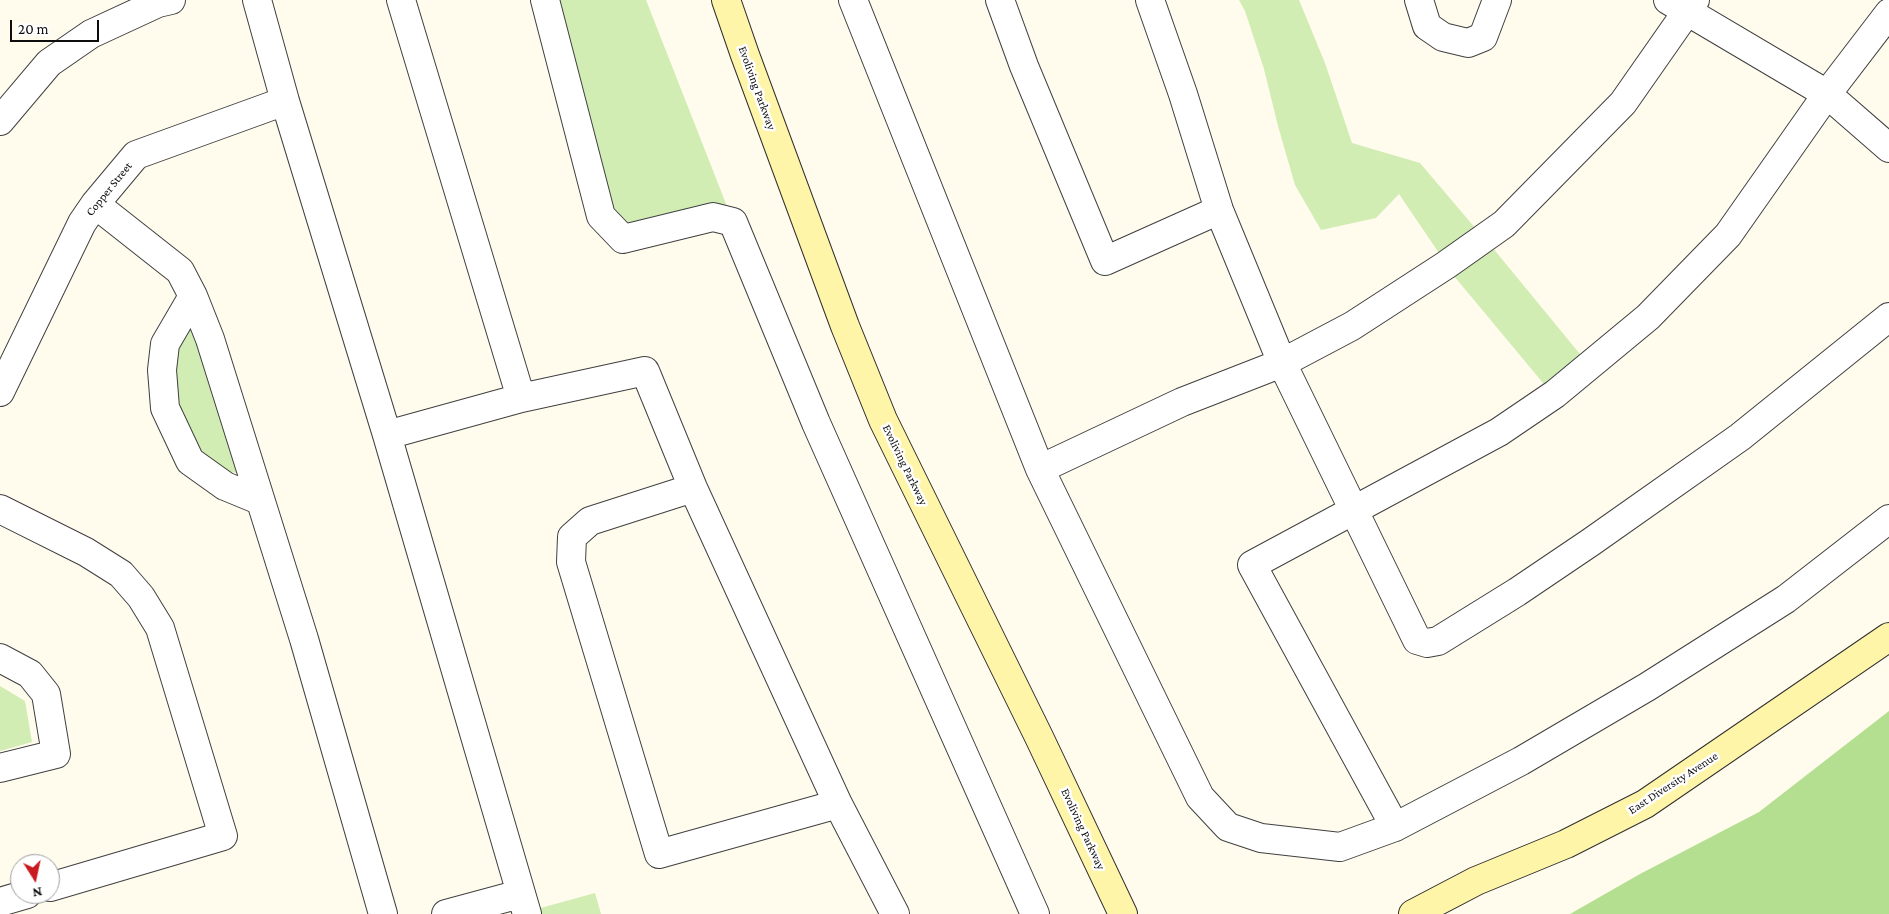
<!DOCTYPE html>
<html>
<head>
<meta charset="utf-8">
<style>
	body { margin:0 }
	#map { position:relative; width:1889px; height:914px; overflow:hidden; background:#fffbed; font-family:"Crimson Pro",serif }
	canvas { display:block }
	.north { position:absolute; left:10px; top:854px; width:50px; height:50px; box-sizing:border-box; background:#fff; border:1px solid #9e9e9e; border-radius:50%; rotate:170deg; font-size:14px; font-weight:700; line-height:20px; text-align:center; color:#0d0d0d }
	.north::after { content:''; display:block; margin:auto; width:18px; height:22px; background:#ca1921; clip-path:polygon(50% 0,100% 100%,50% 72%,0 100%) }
	.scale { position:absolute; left:10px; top:20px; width:89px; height:22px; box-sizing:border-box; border:2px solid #0d0d0d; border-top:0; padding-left:6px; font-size:15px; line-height:18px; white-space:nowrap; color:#0d0d0d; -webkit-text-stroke:4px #fff; paint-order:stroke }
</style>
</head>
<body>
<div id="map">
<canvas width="1889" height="914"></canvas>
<div class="north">N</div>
<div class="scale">20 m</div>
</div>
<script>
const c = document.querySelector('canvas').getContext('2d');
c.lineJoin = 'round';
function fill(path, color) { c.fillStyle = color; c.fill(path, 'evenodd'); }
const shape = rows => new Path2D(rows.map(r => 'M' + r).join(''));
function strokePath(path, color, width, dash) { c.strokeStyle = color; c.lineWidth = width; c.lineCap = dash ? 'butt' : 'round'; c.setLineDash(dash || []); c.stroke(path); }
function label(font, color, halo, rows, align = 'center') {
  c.font = font + ' "Crimson Pro",serif'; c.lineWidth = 5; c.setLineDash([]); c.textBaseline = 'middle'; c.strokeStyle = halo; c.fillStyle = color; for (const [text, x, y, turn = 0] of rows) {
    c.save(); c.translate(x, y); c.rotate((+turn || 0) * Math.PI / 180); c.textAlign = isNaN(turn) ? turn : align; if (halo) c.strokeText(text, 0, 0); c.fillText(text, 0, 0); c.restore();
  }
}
fill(shape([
	[550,0,646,0,730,214,622,232,606,211],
	[1239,0,1299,0,1325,63,1352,143,1420,163,1476,229,1441,256,1399,194,1376,218,1321,230,1295,185,1278,126,1264,69,1245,11],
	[1492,247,1584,359,1548,389,1454,276],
	[192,307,245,475,227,471,194,452,168,372],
	[0,686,25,701,32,742,0,751],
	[595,893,601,914,538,914,537,909]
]), '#d1edb3');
fill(shape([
	[1889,711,1889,914,1570,914,1640,874,1759,812]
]), '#b4df91');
const street = shape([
	[257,0,285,101,387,435,527,914],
	[401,0,521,398],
	[545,0,601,216,623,239,713,217,733,222,816,423,1035,914],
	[853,0,1040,469,1200,797,1228,827,1261,838,1340,847,1395,827,1521,761,1647,687,1786,599,1889,519],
	[1000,0,1024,66,1105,261,1219,210],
	[1150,0,1183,94,1219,210,1282,363,1417,640,1427,643,1438,641,1517,592,1591,542,1740,437,1889,317],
	[1419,0,1427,26,1443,37,1468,43,1483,37,1497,0],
	[1668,0,1827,94,1889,148],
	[0,121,49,63,91,34,158,3,171,0],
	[95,204,180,271,193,296,210,339,304,639,383,914],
	[193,296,165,344,162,370,165,408,190,461,225,486,259,500],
	[0,392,82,223,95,204,136,155,285,101],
	[387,435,521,398,645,371,693,488,838,804,895,914],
	[1040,469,1182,402,1282,363,1352,326,1446,265,1504,224,1623,103,1695,0],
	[693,488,590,521,572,537,571,562,659,854,838,804],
	[0,509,86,552,121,574,141,597,160,628,223,836,50,887],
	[0,658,30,674,46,694,56,754,0,768],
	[1395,827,1252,565,1499,432,1555,394,1648,317,1728,235,1827,94,1889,13],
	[0,902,27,894],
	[446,914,520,894]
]);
const secondary = shape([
	[726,0,745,55,845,326,883,420,1039,737,1123,914],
	[1413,914,1476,881,1566,844,1645,804,1889,637]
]);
strokePath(street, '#404040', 30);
strokePath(secondary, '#2f2f2f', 30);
strokePath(street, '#fff', 28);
strokePath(secondary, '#fff5a8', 28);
label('12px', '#0d0d0d', '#fff', [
	["Evoliving Parkway",757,88,70],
	["Copper Street",109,189,-51],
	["Evoliving Parkway",905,465,64],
	["East Diversity Avenue",1673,783,-33],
	["Evoliving Parkway",1083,829,65]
]);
</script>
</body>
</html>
